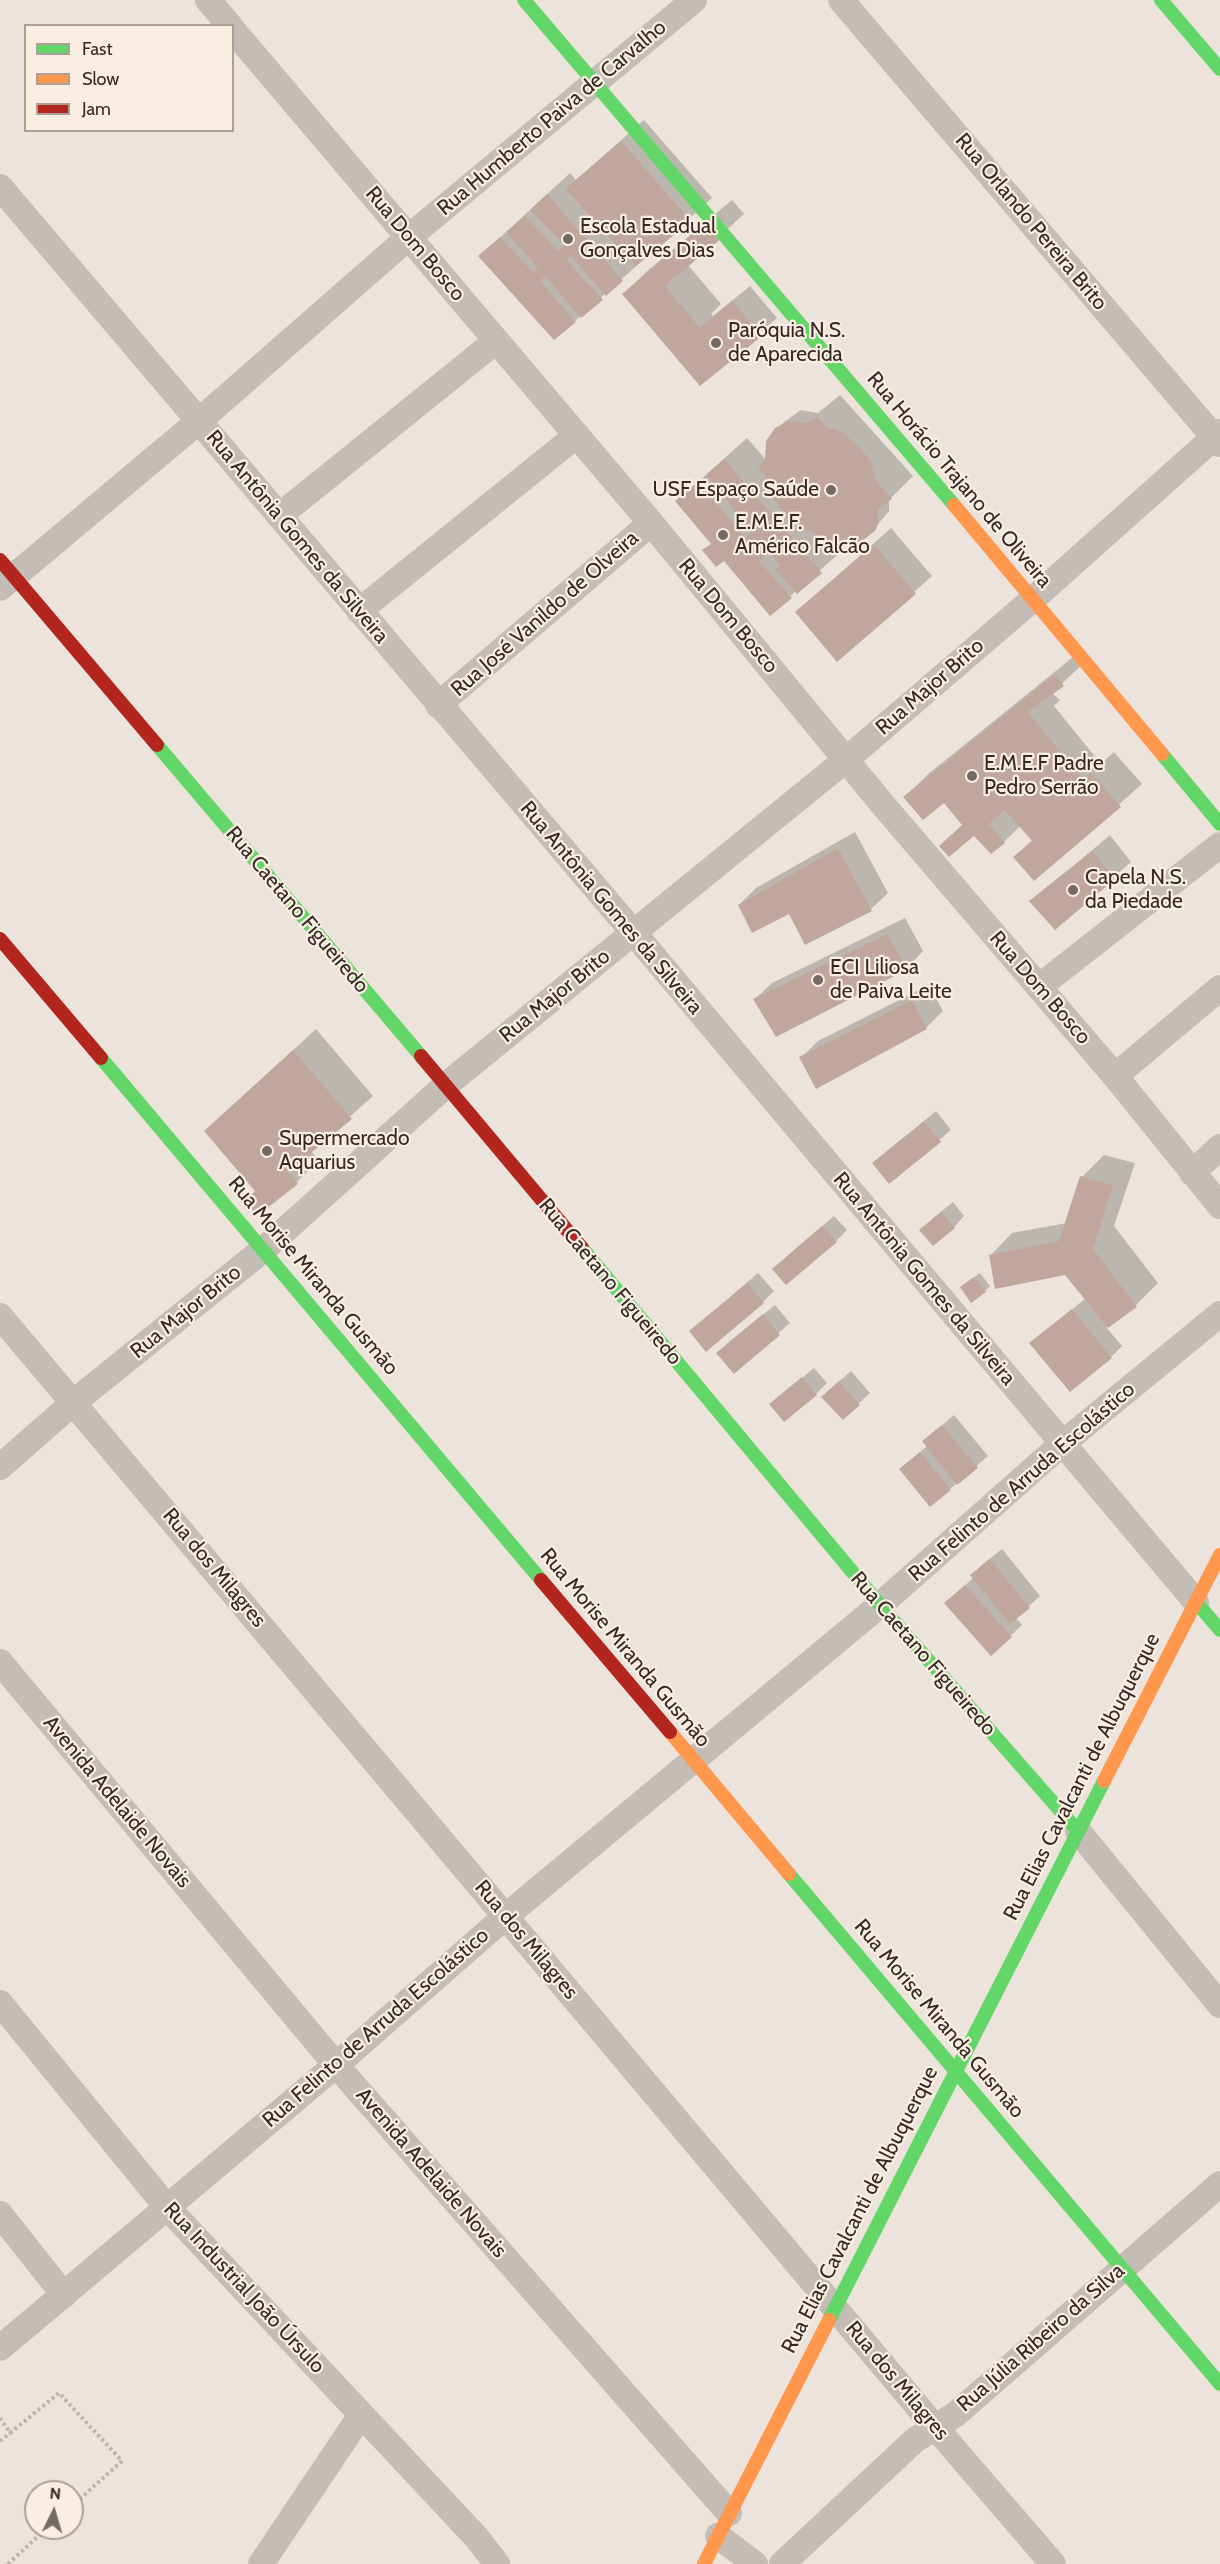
<!DOCTYPE html>
<html>
<head>
<meta charset="utf-8">
<style>
	body { margin:0 }
	#map { position:relative; width:1220px; height:2564px; overflow:hidden; background:#ece4dc; font-family:Cabin,sans-serif }
	canvas { display:block }
	.legend { position:absolute; left:24px; top:24px; width:210px; height:108px; box-sizing:border-box; background:#faeee2; border:2px solid #ab9f96; margin:0; padding:8px 10px; list-style:none; font-size:18px; color:#342925 }
	.legend li { display:flex; align-items:center; gap:12px; height:30px }
	.legend b { width:30px; border:2px solid #ab9f96 }
	.north { position:absolute; left:24px; top:2480px; width:60px; height:60px; box-sizing:border-box; background:#faeee2; border:2px solid #ab9f96; border-radius:50%; rotate:5deg; font-size:16px; font-weight:700; line-height:24px; text-align:center; color:#342925 }
	.north::after { content:''; display:block; margin:auto; width:21px; height:27px; background:#746a65; clip-path:polygon(50% 0,100% 100%,50% 72%,0 100%) }
</style>
</head>
<body>
<div id="map">
<canvas width="1220" height="2564"></canvas>
<ul class="legend">
<li><b style="height:8px;background:#63d668"></b>Fast</li>
<li><b style="height:8px;background:#ff974d"></b>Slow</li>
<li><b style="height:8px;background:#b3261e"></b>Jam</li>
</ul>
<div class="north">N</div>
</div>
<script>
const c = document.querySelector('canvas').getContext('2d');
c.lineJoin = 'round';
function fill(path, color) { c.fillStyle = color; c.fill(path, 'evenodd'); }
const shape = rows => new Path2D(rows.map(r => 'M' + r).join(''));
function strokePath(path, color, width, dash) { c.strokeStyle = color; c.lineWidth = width; c.lineCap = dash ? 'butt' : 'round'; c.setLineDash(dash || []); c.stroke(path); }
function label(font, color, halo, rows, align = 'center') {
  c.font = font + ' Cabin,sans-serif'; c.lineWidth = 4.5; c.setLineDash([]); c.textBaseline = 'middle'; c.strokeStyle = halo; c.fillStyle = color; for (const [text, x, y, turn = 0] of rows) {
    c.save(); c.translate(x, y); c.rotate((+turn || 0) * Math.PI / 180); c.textAlign = isNaN(turn) ? turn : align; if (halo) c.strokeText(text, 0, 0); c.fillText(text, 0, 0); c.restore();
  }
}
fill(shape([
	[644,120,712,198,575,321,480,256,570,173,576,180],
	[732,200,744,214,688,265,721,304,711,314,713,316,750,286,777,318,700,384,624,294,646,272],
	[840,395,913,476,889,500,889,511,869,535,835,540,843,550,770,614,724,559,704,551,712,543,677,501,747,438,767,461,772,434,784,422,801,410,818,413],
	[891,528,932,576,837,660,797,612],
	[1078,653,1085,662,1052,693,1060,700,1054,706,1101,764,1114,752,1142,784,1035,879,1015,857,1032,840,1020,826,1004,842,974,834,941,846,963,824,944,801,905,797,927,775],
	[855,832,888,893,871,909,805,943,789,912,739,905,756,888],
	[1110,835,1131,862,1055,928,1031,902],
	[905,918,923,951,907,968,755,999,772,983],
	[929,985,943,1011,926,1028,801,1058,818,1041],
	[316,1029,373,1096,311,1151,319,1160,297,1182,257,1214,257,1191,206,1131],
	[936,1111,951,1130,890,1182,874,1163],
	[1104,1155,1135,1163,1114,1226,1158,1283,1136,1305,1106,1327,1122,1346,1111,1357,1031,1343,1086,1298,1066,1273,990,1256,1012,1233,1067,1223,1082,1177],
	[953,1202,964,1216,954,1227,932,1219],
	[834,1216,847,1230,836,1241,785,1258],
	[758,1273,774,1291,763,1302,691,1331],
	[980,1273,990,1286,985,1291,967,1282],
	[775,1305,790,1323,734,1372,729,1342],
	[814,1368,827,1383,816,1394,771,1404],
	[851,1371,870,1393,843,1418,834,1386],
	[954,1415,988,1456,950,1489,901,1469,927,1446,924,1441],
	[1002,1549,1040,1596,1016,1618,1022,1625,991,1654,957,1593,974,1577,972,1575,983,1564]
]), '#0003');
fill(shape([
	[621,141,691,221,636,266,565,189],
	[547,194,623,281,606,296,571,256,566,260,603,300,581,318,545,276,540,281,576,322,554,340,478,256,500,237,533,272,538,268,506,232,525,216,558,251,564,245,530,210],
	[709,221,723,237,665,286,700,328,732,301,762,336,700,386,622,294],
	[817,416,828,428,842,432,860,448,872,463,876,481,892,499,878,509,878,524,875,531,859,543,840,545,832,541,825,547,812,532,797,524,779,507,768,489,765,475,758,467,765,460,766,441,775,428,789,421,809,423],
	[724,459,822,573,797,594,775,569,781,566,760,542,756,546,765,556,759,561,792,598,770,616,724,561,716,567,702,550,711,544,675,501,698,482,746,538,752,532,706,475],
	[874,544,916,594,837,662,795,612],
	[1055,674,1064,686,1028,712,1083,779,1091,773,1121,807,1034,881,1013,857,1032,841,1005,810,989,824,1005,843,991,854,974,836,949,857,939,846,962,825,944,803,923,820,903,797],
	[838,848,872,911,805,945,789,914,752,933,738,905],
	[1092,851,1115,879,1055,930,1029,901],
	[887,934,908,969,776,1037,753,999],
	[912,1000,927,1029,816,1089,799,1057],
	[293,1050,352,1119,288,1172,298,1184,257,1216,245,1201,255,1191,204,1131],
	[924,1121,941,1142,889,1184,872,1163],
	[1080,1176,1113,1185,1093,1249,1137,1307,1108,1328,1065,1275,995,1289,989,1255,1059,1241],
	[941,1212,955,1228,933,1246,919,1230],
	[822,1226,837,1242,786,1285,772,1269],
	[974,1277,986,1292,971,1303,960,1287],
	[747,1283,764,1303,706,1352,689,1331],
	[1072,1309,1112,1358,1070,1392,1029,1343],
	[763,1314,780,1335,734,1374,716,1353],
	[802,1377,817,1395,784,1422,769,1404],
	[839,1381,860,1405,843,1420,821,1397],
	[942,1425,978,1468,957,1485,922,1441],
	[920,1452,951,1490,930,1507,899,1469],
	[990,1559,1030,1608,1010,1624,970,1575],
	[965,1585,1012,1637,991,1656,944,1603]
]), '#c1a69d');
strokePath(shape([
	[0,2418,10,2433,59,2393,122,2461,72,2506],
	[0,2441,10,2433],
	[8,2564,47,2528]
]), '#bdb4ae', 4, [3, 3]);
strokePath(shape([
	[208,0,230,26],
	[841,0,1220,444],
	[232,29,651,523,884,806,1115,1076,1220,1206],
	[0,187,633,932,1196,1602],
	[279,516,496,341],
	[0,588,199,421,409,237,694,0],
	[359,611,577,435],
	[438,705,651,523],
	[1040,986,1220,845],
	[1115,1076,1220,988],
	[1192,1173,1220,1147],
	[0,1316,935,2427,1053,2564],
	[0,1467,74,1402,264,1249,446,1085,848,758,1032,600,1220,432],
	[0,1662,336,2065,729,2513],
	[1078,1831,1220,2005],
	[0,2003,166,2206,477,2538,497,2564],
	[0,2214,64,2295],
	[0,2348,336,2065,506,1916,880,1605,1063,1443,1220,1314],
	[718,2536,755,2564],
	[261,2564,361,2415],
	[782,2564,915,2440,956,2414,1220,2184]
]), '#c4bcb6', 26);
strokePath(shape([
	[524,0,954,505],
	[1161,0,1220,69],
	[157,745,421,1056],
	[1162,754,1220,824],
	[101,1058,541,1580],
	[582,1248,880,1605,1078,1831],
	[1196,1602,1220,1630],
	[789,1874,1220,2384],
	[829,2320,1104,1781]
]), '#63d668', 14);
strokePath(shape([
	[954,505,1162,754],
	[670,1732,789,1874],
	[1104,1781,1220,1555],
	[704,2564,829,2320]
]), '#ff974d', 14);
strokePath(shape([
	[0,560,157,745],
	[0,939,101,1058],
	[421,1056,582,1248],
	[541,1580,670,1732]
]), '#b3261e', 14);
for (const [x, y, r, color] of [
	[568,239,6,"#746a65"],
	[716,343,6,"#746a65"],
	[831,490,6,"#746a65"],
	[723,535,6,"#746a65"],
	[972,776,6,"#746a65"],
	[1073,890,6,"#746a65"],
	[818,980,6,"#746a65"],
	[267,1151,6,"#746a65"]
]) { const dot = new Path2D(); dot.arc(x, y, r, 0, 2 * Math.PI); c.fillStyle = color; c.fill(dot); strokePath(dot, '#faeee2', 2); }
label('21px', '#342925', '#faeee2', [
	["Rua Humberto Paiva de Carvalho",552,118,-40],
	["Rua Orlando Pereira Brito",1031,222,50],
	["Rua Dom Bosco",415,244,50],
	["Rua Horácio Trajano de Oliveira",959,480,50],
	["Rua Antônia Gomes da Silveira",297,537,50],
	["Rua José Vanildo de Olveira",545,614,-41],
	["Rua Dom Bosco",728,616,50],
	["Rua Major Brito",930,687,-41],
	["Rua Antônia Gomes da Silveira",611,908,50],
	["Rua Caetano Figueiredo",297,910,50],
	["Rua Dom Bosco",1040,988,49],
	["Rua Major Brito",555,996,-39],
	["Rua Morise Miranda Gusmão",313,1276,50],
	["Rua Antônia Gomes da Silveira",924,1279,50],
	["Rua Caetano Figueiredo",610,1282,50],
	["Rua Major Brito",186,1312,-39],
	["Rua Felinto de Arruda Escolástico",1022,1482,-41],
	["Rua dos Milagres",214,1568,50],
	["Rua Morise Miranda Gusmão",625,1648,50],
	["Rua Caetano Figueiredo",923,1654,49],
	["Rua Elias Cavalcanti de Albuquerque",1082,1777,-63],
	["Avenida Adelaide Novais",117,1802,50],
	["Rua dos Milagres",526,1940,50],
	["Rua Morise Miranda Gusmão",939,2019,50],
	["Rua Felinto de Arruda Escolástico",376,2028,-41],
	["Avenida Adelaide Novais",431,2173,49],
	["Rua Elias Cavalcanti de Albuquerque",860,2210,-63],
	["Rua Industrial João Úrsulo",244,2288,47],
	["Rua Júlia Ribeiro da Silva",1041,2338,-41],
	["Rua dos Milagres",897,2381,50]
]);
label('21px', '#342925', '#faeee2', [
	["Escola Estadual",580,227],
	["Gonçalves Dias",580,251],
	["Paróquia N.S.",728,331],
	["de Aparecida",728,355],
	["USF Espaço Saúde",819,490,"right"],
	["E.M.E.F.",735,523],
	["Américo Falcão",735,547],
	["E.M.E.F Padre",984,764],
	["Pedro Serrão",984,788],
	["Capela N.S.",1085,878],
	["da Piedade",1085,902],
	["ECI Liliosa",830,968],
	["de Paiva Leite",830,992],
	["Supermercado",279,1139],
	["Aquarius",279,1163]
], 'left');
</script>
</body>
</html>
